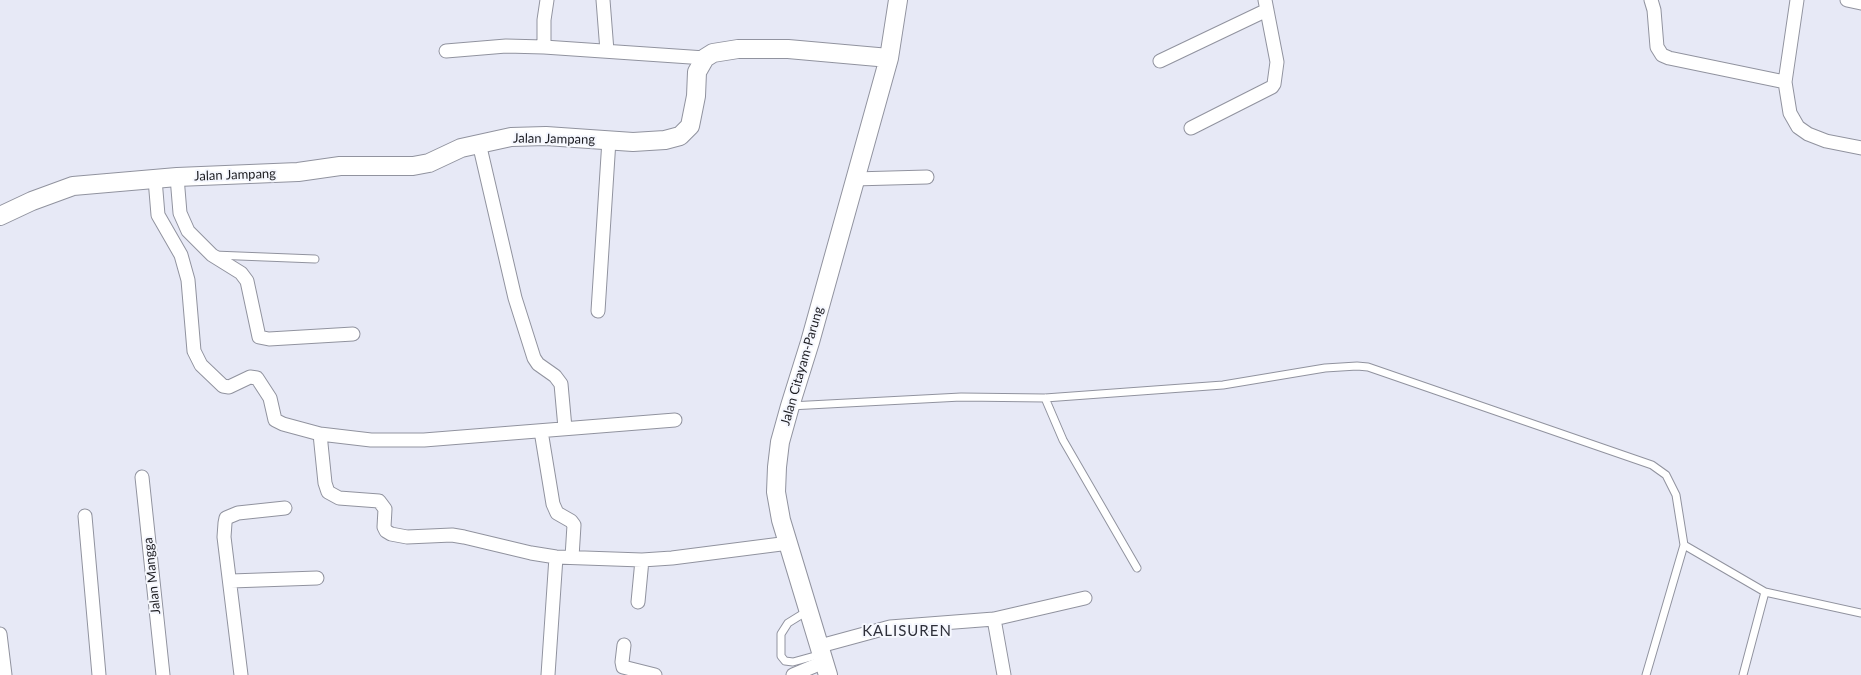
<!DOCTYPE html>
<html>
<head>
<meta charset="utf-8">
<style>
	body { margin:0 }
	canvas { display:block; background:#e7e9f6 }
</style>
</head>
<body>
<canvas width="1861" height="675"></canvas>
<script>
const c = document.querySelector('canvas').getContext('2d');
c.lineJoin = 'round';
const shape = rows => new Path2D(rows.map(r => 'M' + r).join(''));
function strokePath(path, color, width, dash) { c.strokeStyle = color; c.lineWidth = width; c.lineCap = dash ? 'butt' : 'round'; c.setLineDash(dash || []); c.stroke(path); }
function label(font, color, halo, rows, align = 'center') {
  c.font = font + ' Lato,sans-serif'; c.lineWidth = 4; c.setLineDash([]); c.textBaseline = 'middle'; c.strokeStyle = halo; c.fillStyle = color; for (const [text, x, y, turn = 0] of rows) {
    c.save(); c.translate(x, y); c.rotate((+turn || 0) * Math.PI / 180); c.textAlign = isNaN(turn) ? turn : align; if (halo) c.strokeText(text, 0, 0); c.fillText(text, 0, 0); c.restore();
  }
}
const lane = shape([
	[214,255,315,259],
	[1045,398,1063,440,1137,568],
	[790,406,961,397,1045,398,1223,385,1325,368,1357,366,1368,367,1652,465,1666,475,1676,495,1684,545,1646,675],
	[1684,545,1765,592,1743,675],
	[1765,592,1861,613],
	[809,610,788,623,781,634,781,656,785,661,793,662,822,654]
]);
const street = shape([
	[603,0,607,51],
	[1651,0,1654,10,1657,47,1662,55,1669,58,1785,82,1797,0],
	[1847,0,1861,3],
	[544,47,544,20,547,0],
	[446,51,506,46,544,47,705,58],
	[1160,61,1267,10],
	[1785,82,1790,113,1798,127,1808,134,1826,141,1861,148],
	[1191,128,1272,87,1274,84,1277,62,1265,0],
	[479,143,515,298,534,358,538,364,555,376,561,384,565,428],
	[177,177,180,213,188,231,212,255,241,273,247,281,259,337,269,339,353,334],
	[155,179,158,215,181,255,188,280,194,351,201,365,223,386,229,387,250,377,257,378,270,398,275,420,283,424,320,434,371,440,424,440,675,420],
	[854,179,927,177],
	[598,311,609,140],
	[541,431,553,504,557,513,571,521,574,525,572,557],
	[320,434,325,483,328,492,339,498,379,501,385,509,384,527,386,531,391,534,407,537,452,535,464,537,531,553,556,557,642,560,672,558,789,543],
	[142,477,163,675],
	[85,516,99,675],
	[231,581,317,578],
	[638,602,642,560],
	[994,619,1004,675],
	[0,634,5,675],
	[624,645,622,662,623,667,655,675],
	[820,646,890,627,994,619,1085,598],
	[241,675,224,537,225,523,226,518,238,513,285,508],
	[548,675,556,557],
	[793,675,824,662]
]);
const secondary = shape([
	[0,216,32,201,73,186,177,177,298,172,340,166,413,166,429,163,461,148,511,137,546,136,633,142,665,140,680,136,690,126,696,96,697,72,705,58,713,53,738,49,788,49,889,58],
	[828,675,781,520,776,492,777,467,780,442,790,406,810,342,889,58,898,0]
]);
strokePath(lane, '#91939f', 9);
strokePath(street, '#91939f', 15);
strokePath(secondary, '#91939f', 20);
strokePath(lane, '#fff', 7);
strokePath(street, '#fff', 13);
strokePath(secondary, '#fff', 18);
label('13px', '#1c1c21', '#f5f7fe', [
	["Jalan Jampang",554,139,1],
	["Jalan Jampang",235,175,-2],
	["Jalan Citayam-Parung",802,366,-74],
	["Jalan Mangga",152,576,-96]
]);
c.letterSpacing = '1px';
label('15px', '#2f303a', '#f5f7fe', [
	["KALISUREN",907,631]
]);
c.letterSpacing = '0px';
</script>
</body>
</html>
